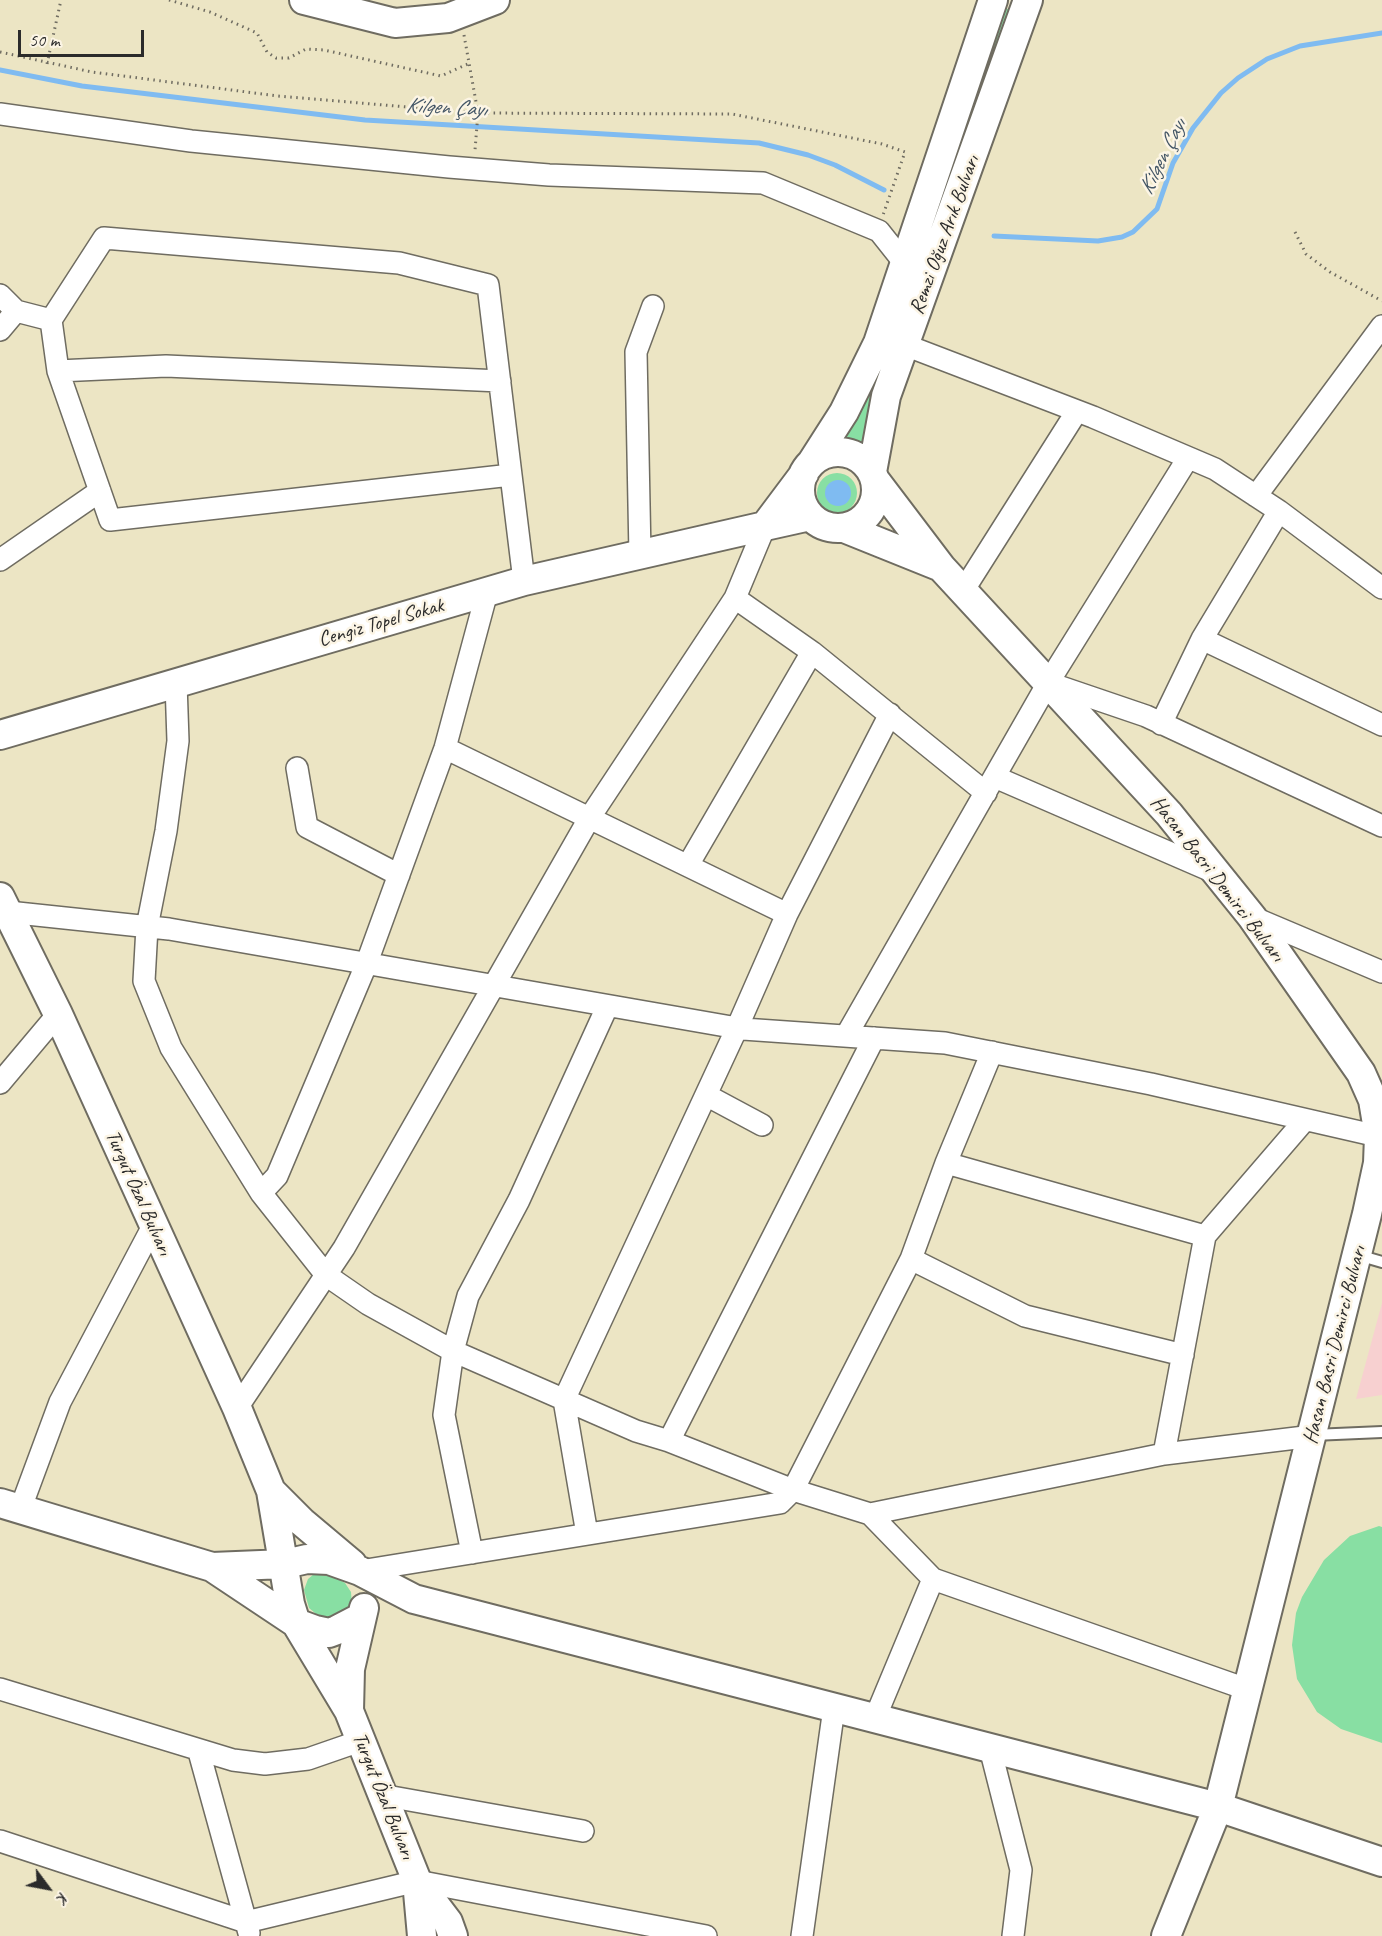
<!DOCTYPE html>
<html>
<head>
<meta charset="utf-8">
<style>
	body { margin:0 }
	#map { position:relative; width:1382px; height:1936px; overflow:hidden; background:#ece5c4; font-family:Caveat,sans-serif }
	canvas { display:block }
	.north { position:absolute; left:18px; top:1858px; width:60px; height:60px; -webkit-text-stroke:4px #fcf5e5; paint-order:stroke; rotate:122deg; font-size:16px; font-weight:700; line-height:24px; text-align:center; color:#2b2b2b }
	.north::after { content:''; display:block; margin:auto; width:21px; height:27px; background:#2b2b2b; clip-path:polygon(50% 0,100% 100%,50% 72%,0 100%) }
	.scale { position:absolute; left:18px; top:30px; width:126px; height:27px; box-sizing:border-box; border:3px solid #2b2b2b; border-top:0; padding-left:8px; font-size:18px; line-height:21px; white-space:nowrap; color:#2b2b2b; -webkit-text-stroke:4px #fcf5e5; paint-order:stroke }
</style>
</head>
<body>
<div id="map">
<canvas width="1382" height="1936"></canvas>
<div class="north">K</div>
<div class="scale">50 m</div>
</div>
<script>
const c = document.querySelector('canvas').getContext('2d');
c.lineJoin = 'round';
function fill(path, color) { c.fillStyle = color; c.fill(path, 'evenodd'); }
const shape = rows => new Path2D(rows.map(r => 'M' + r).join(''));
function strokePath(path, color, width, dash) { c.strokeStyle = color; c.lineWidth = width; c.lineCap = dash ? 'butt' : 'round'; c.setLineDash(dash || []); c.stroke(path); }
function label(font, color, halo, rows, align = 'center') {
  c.font = font + ' Caveat,sans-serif'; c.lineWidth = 5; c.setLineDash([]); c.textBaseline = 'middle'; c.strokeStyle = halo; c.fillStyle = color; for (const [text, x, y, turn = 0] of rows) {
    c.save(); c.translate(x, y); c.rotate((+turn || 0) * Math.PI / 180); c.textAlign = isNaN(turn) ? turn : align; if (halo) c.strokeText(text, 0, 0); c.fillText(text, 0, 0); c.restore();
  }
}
fill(shape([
	[1382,1303,1382,1395,1356,1399]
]), '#f7d0d0');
fill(shape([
	[1002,7,1014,11,944,196],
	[893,340,864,450,842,443,864,405],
	'817 493a20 20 0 1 1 40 0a20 20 0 1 1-40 0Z',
	[1379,1526,1382,1527,1382,1743,1341,1729,1317,1712,1297,1679,1292,1645,1296,1613,1302,1597,1324,1560,1350,1536],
	[314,1574,334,1577,345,1583,351,1592,352,1606,340,1620,321,1618,309,1608,304,1590,308,1579]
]), '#88dfa3');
fill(shape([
	'825 493a13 13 0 1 1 26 0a13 13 0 1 1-26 0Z'
]), '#7fbbf1');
strokePath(shape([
	[0,70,82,86,365,120,759,143,808,155,835,165,884,190],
	[994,236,1098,241,1122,237,1133,232,1157,209,1173,163,1193,128,1221,93,1238,78,1267,59,1300,46,1382,33]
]), '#7fbbf1', 5);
const lane = shape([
	[1358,1255,1382,1262],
	[1313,1435,1382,1432]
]);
const street = shape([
	[0,114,191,141,449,167,549,175,763,183,879,231,906,265],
	[0,295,16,311,51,320],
	[0,330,16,311],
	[905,345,1093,417,1215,469,1279,511,1382,588],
	[58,371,166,366,500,381],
	[511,475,110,520,58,371,51,320,104,238,399,263,488,285,511,475,524,581],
	[1256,496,1382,326],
	[640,555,636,352,653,306],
	[0,560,100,491],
	[963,591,1077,411],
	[735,598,812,652,986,793],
	[1202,639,1382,725],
	[176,683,178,741,166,831,147,927,144,981,171,1048,261,1193,326,1275,368,1304,453,1351,636,1431,669,1441,793,1490,870,1514,1164,1454,1313,1436],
	[1049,683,1146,716,1382,826],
	[1161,724,1202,639,1279,511],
	[445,748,787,914],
	[297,768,307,827,399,875],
	[995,777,1214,872],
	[688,865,812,652],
	[8,912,169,929,743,1029,945,1043,1151,1084,1382,1137],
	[1252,917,1382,972],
	[846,1036,1048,683,1188,458],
	[0,1083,58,1014],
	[706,1095,762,1125],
	[946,1163,1205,1236],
	[261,1193,277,1176,366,965,445,748,487,592],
	[911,1259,1025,1316,1183,1355],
	[237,1408,344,1248,590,817,735,598,765,526],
	[669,1441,874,1038],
	[1164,1454,1205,1236,1304,1121],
	[20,1510,60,1402,153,1226],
	[870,1514,933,1579,1249,1690],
	[587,1534,564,1400,737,1028,787,914,890,714],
	[472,1553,444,1415,453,1351,468,1296,519,1200,607,1007],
	[360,1571,780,1503,793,1490,911,1259,946,1163,992,1052],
	[0,1689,233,1760,265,1764,308,1759,360,1741],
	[875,1718,933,1579],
	[990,1748,1021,1870,1013,1936],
	[199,1752,249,1933],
	[381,1795,583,1831],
	[0,1841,246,1922,417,1881,706,1936],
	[802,1936,834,1708]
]);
const secondary = shape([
	[304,0,395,23,448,18,495,0],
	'800 490a38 38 0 1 1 76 0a38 38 0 1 1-76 0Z',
	[812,462,844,412,878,343,993,0],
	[872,472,886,396,1028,0],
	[804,474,765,526,810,516],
	[844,528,941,567,875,480],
	[941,567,1169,814,1252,917,1361,1073,1373,1100,1379,1136,1378,1163,1367,1214,1218,1807,1166,1936],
	[0,735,524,581,765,526],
	[0,897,58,1014,237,1408,271,1491,290,1604,296,1623,349,1711,417,1881,448,1922,453,1936],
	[271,1491,302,1522,352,1564],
	[0,1503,212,1567,296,1623,315,1630,329,1633,337,1630,362,1617],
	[212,1567,285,1564,307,1559,329,1560,360,1571,414,1599,1218,1807,1382,1862],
	[349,1711,350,1669,364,1608],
	[417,1881,422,1936]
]);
strokePath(lane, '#6f6c61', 14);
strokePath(street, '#6f6c61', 24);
strokePath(secondary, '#6f6c61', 32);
strokePath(shape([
	[169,0,210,12,257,33,267,52,276,58,289,58,306,49,324,50,441,76,470,63],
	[464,35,478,113,475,150],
	[0,52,92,72,278,96,478,113,732,114,882,144,905,152,883,215],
	[47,64,61,0],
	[1295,232,1306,254,1330,272,1382,301]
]), '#6f6c61', 3, [1.5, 4.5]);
strokePath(lane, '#fff', 10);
strokePath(street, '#fff', 21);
strokePath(secondary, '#fff', 28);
label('21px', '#2b2b2b', '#fcf5e5', [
	["Remzi Oğuz Arık Bulvarı",945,235,-70],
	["Cengiz Topel Sokak",381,623,-16],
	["Hasan Basri Demirci Bulvarı",1217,879,52],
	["Turgut Özal Bulvarı",138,1193,66],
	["Hasan Basri Demirci Bulvarı",1335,1345,-76],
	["Turgut Özal Bulvarı",383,1796,68]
]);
label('italic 22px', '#445666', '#fcf5e5', [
	["Kilgen Çayı",446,108,3],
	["Kilgen Çayı",1163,157,-64]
]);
</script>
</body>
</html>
